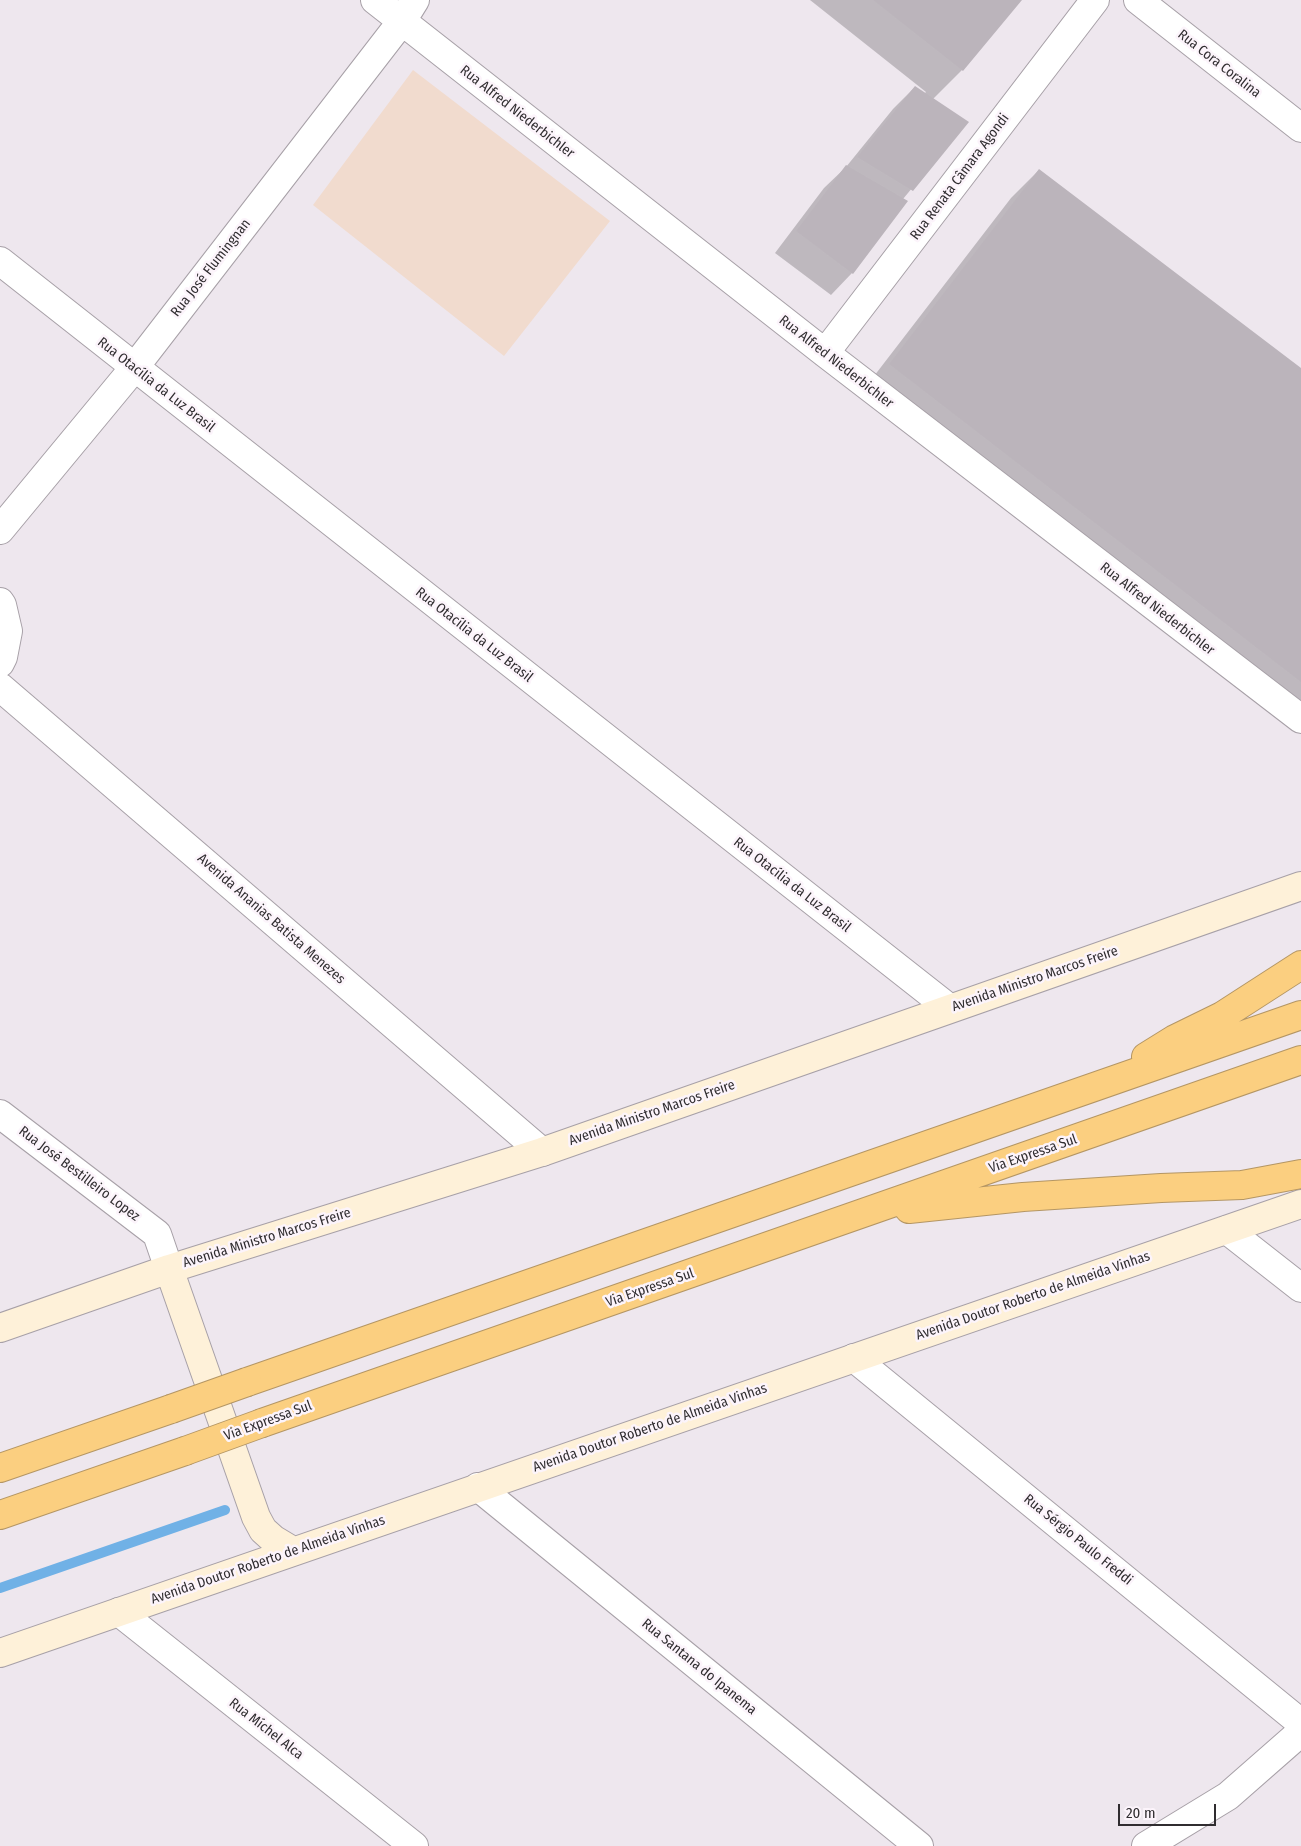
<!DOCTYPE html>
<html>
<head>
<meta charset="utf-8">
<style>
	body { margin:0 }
	#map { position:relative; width:1301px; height:1846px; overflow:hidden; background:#eee7ee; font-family:"Fira Sans Condensed",sans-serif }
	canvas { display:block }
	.scale { position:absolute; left:1118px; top:1804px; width:98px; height:22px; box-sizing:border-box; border:2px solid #302d30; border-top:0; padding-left:6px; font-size:15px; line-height:18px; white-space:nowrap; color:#302d30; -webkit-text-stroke:4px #fcf4fb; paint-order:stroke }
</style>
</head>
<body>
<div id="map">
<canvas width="1301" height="1846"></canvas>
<div class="scale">20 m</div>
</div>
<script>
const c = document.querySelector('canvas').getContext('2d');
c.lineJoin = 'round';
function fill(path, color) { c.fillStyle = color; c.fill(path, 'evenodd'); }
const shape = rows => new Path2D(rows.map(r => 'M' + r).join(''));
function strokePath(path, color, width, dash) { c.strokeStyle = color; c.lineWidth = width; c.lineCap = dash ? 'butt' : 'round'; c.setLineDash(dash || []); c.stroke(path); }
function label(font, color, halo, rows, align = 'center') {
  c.font = font + ' "Fira Sans Condensed",sans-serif'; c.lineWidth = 5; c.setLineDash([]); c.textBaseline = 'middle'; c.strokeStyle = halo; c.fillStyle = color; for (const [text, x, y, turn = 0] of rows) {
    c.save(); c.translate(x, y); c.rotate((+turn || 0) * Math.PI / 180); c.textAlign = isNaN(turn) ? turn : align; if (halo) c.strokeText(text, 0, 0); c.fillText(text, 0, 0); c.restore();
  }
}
fill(shape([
	[413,70,610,221,504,356,313,205]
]), '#f1dbce');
fill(shape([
	[810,0,1020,0,962,70,933,99,967,122,903,199,852,273,831,295,775,253,824,188,846,167,893,109,915,87,924,94,926,92],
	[1039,170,1301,370,1301,732,861,393,1011,198]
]), '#0003');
strokePath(shape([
	[0,1588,225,1510]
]), '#70b1e6', 10);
fill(shape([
	[873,0,1022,0,963,71],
	[915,86,969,122,913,191,857,157],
	[846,165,908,201,853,274,796,231],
	[1039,169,1301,368,1301,682,889,364]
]), '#bbb4bb');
const minor = shape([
	[375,0,825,353,1301,719],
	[1138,0,1301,128],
	[0,261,949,1008],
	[825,353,1095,0],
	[0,530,134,368,402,21,415,0],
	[0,602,2,605,8,631,3,657,0,663],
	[0,687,542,1152],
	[0,1114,157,1234,169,1269],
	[1227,1230,1301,1288],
	[854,1358,1301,1723],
	[478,1487,919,1846],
	[119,1612,414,1846],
	[1146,1846,1228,1796,1301,1732]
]);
const secondary = shape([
	[169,1269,256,1517,263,1530,273,1539,293,1551],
	[0,1328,169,1269,542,1152,1301,886],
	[0,1653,1301,1204]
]);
const motorway = shape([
	[1146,1057,1175,1039,1222,1016,1301,965],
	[909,1209,1023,1197,1161,1188,1242,1185,1301,1174],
	[247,1382,1301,1015],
	[262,1423,1301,1060],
	[0,1468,171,1409],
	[0,1515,185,1451]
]);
strokePath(minor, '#a7a0a7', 30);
strokePath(secondary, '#a7a0a7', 30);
strokePath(motorway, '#b49664', 30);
strokePath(minor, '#fff', 28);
strokePath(secondary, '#fef1d9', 28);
strokePath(motorway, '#fbcf80', 28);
const motorwayBridge = shape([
	[171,1409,247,1382],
	[185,1451,262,1423]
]);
strokePath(motorwayBridge, '#b49664', 30, []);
strokePath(motorwayBridge, '#fbcf80', 28);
label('14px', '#302d30', '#fcf4fb', [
	["Rua Cora Coralina",1219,64,38],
	["Rua Alfred Niederbichler",517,112,38],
	["Rua Renata Câmara Agondi",960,177,-53],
	["Rua José Flumingnan",211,268,-52],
	["Rua Alfred Niederbichler",836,362,38],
	["Rua Otacília da Luz Brasil",156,385,38],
	["Rua Alfred Niederbichler",1157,609,38],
	["Rua Otacília da Luz Brasil",474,635,38],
	["Rua Otacília da Luz Brasil",792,885,38],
	["Avenida Ananias Batista Menezes",271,919,41],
	["Avenida Ministro Marcos Freire",1035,979,-19],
	["Avenida Ministro Marcos Freire",652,1113,-19],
	["Via Expressa Sul",1033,1154,-19],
	["Rua José Bestilleiro Lopez",79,1174,37],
	["Avenida Ministro Marcos Freire",267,1238,-17],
	["Via Expressa Sul",650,1288,-19],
	["Avenida Doutor Roberto de Almeida Vinhas",1033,1296,-19],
	["Via Expressa Sul",268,1421,-20],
	["Avenida Doutor Roberto de Almeida Vinhas",650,1428,-19],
	["Rua Sérgio Paulo Freddi",1078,1540,39],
	["Avenida Doutor Roberto de Almeida Vinhas",268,1560,-19],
	["Rua Santana do Ipanema",699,1667,39],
	["Rua Míchel Alca",266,1729,38]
]);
</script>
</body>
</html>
